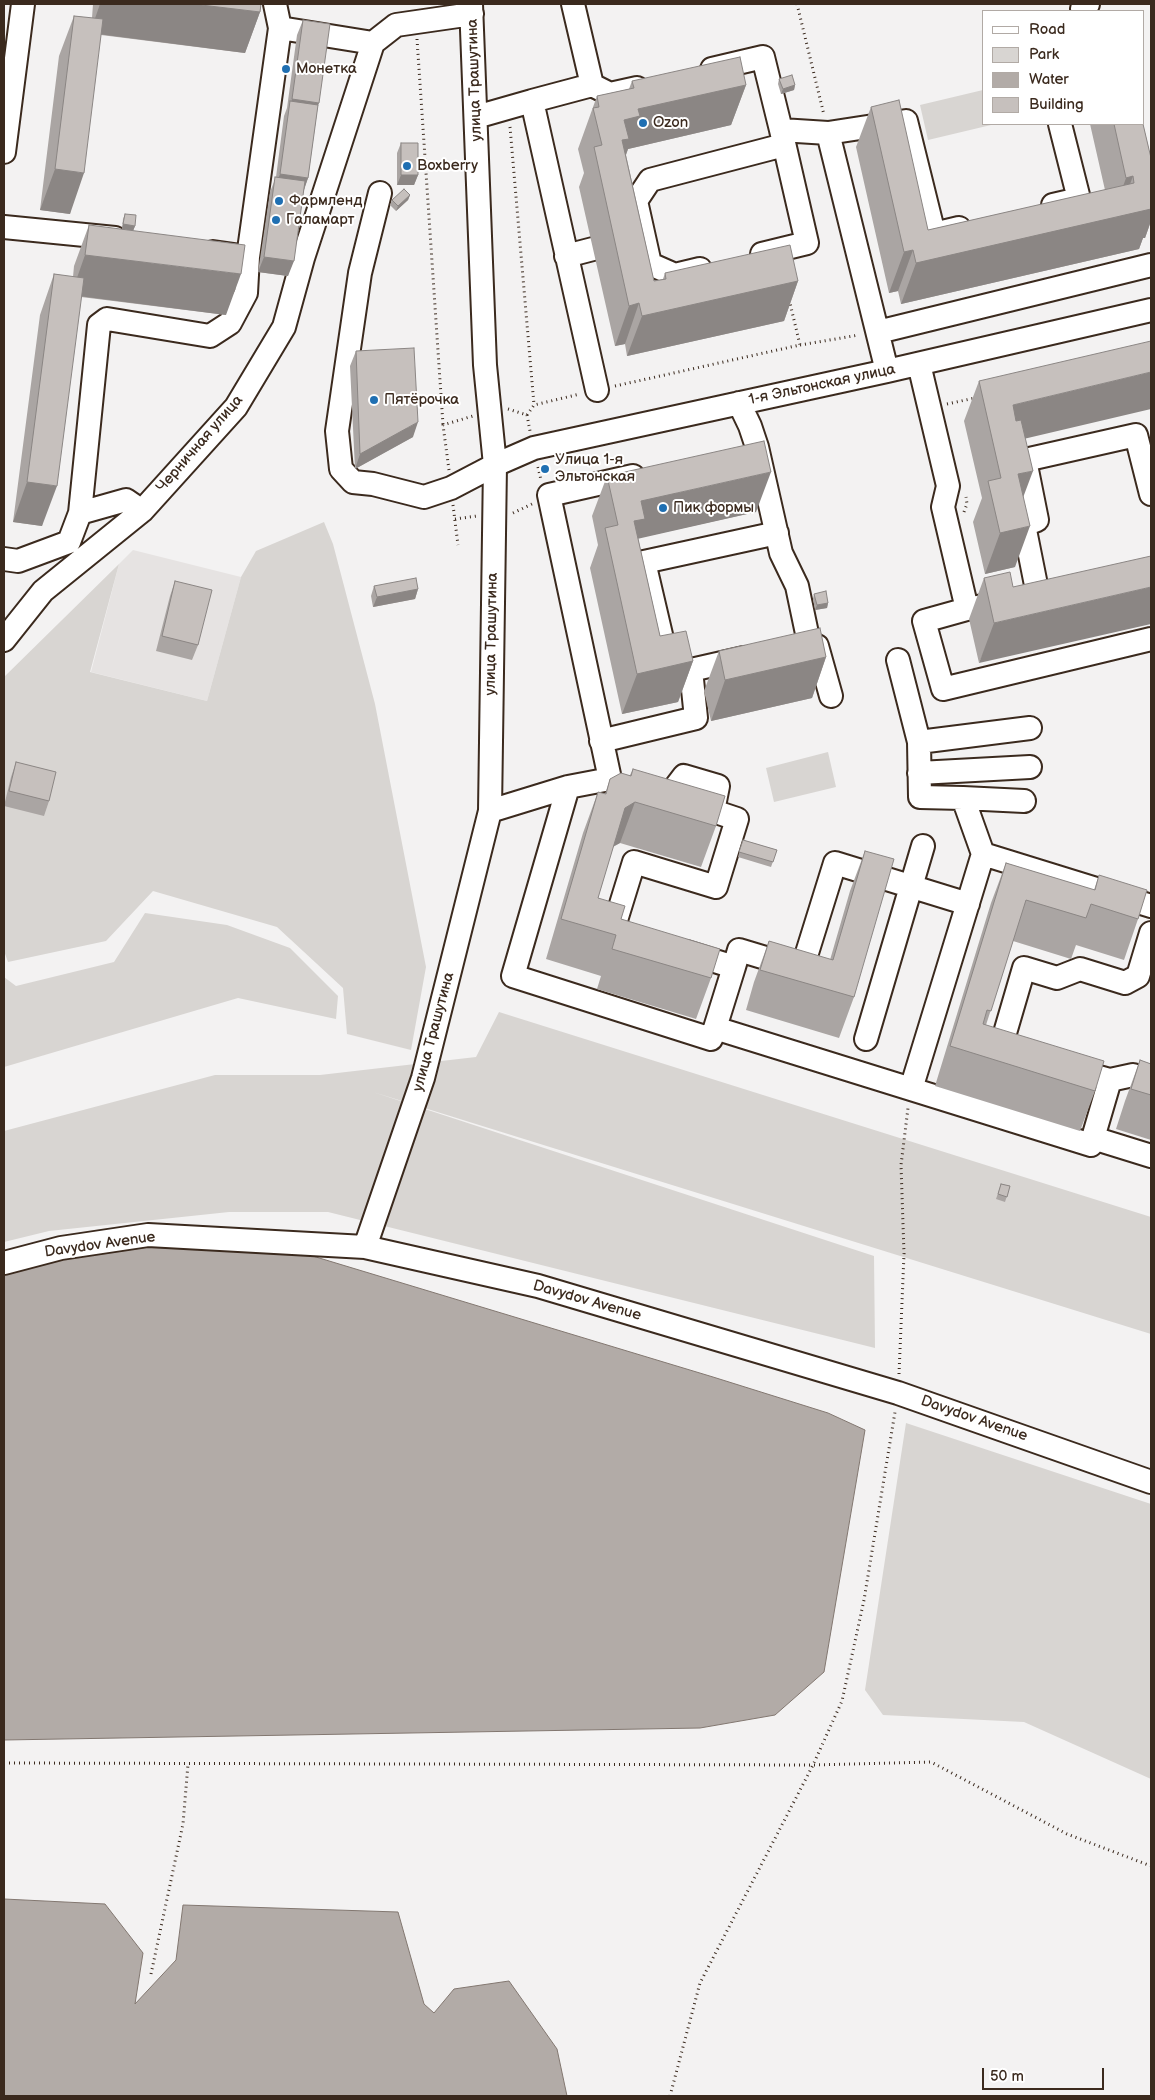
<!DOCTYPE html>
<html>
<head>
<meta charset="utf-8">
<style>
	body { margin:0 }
	#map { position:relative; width:1155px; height:2100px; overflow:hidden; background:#f3f2f2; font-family:"Balsamiq Sans",sans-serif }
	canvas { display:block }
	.frame { position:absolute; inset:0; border:5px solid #3b2a1e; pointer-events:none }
	.legend { position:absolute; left:982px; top:10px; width:162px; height:115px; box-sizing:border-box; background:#fff; border:1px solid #b1aaa5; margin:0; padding:6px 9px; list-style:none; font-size:15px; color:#3b2a1e }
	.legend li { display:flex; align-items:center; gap:10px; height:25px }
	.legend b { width:25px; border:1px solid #b1aaa5 }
	.scale { position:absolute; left:982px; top:2068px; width:122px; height:22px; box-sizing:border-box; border:2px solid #3b2a1e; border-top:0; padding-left:6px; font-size:15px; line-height:18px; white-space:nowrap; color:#3b2a1e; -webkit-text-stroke:4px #fff; paint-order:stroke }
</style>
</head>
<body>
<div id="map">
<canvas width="1155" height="2100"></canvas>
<div class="frame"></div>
<ul class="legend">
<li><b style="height:6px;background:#fff"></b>Road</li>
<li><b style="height:14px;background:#d8d5d2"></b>Park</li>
<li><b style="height:14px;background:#b2aba7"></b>Water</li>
<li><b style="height:14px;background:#c6c0bd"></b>Building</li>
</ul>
<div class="scale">50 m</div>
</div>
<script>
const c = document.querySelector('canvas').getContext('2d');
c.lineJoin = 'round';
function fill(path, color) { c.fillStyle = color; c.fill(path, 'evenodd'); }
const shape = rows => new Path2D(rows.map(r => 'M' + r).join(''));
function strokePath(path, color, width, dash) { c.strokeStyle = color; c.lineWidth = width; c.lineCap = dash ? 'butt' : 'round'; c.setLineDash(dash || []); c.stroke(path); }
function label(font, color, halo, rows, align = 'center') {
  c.font = font + ' "Balsamiq Sans",sans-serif'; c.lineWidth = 4; c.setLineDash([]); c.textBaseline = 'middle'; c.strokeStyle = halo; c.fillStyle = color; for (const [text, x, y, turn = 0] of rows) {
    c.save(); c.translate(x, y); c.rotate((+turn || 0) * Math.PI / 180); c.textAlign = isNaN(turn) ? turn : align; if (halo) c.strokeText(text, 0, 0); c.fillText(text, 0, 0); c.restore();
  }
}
fill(shape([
	[133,550,241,577,207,701,91,672,119,564]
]), '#e6e3e2');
fill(shape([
	[983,90,984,124,990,124,991,125,928,140,920,105],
	[324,522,333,544,375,704,426,967,411,1050,347,1034,343,988,277,927,153,891,106,941,8,962,4,951,4,677,119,564,90,672,207,701,241,577,256,551],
	[828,752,836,787,774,802,766,768],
	[145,913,227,925,290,948,338,996,336,1019,238,998,4,1067,4,977,16,986,114,962],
	[499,1012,1151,1217,1151,1334,373,1092,874,1256,875,1348,328,1212,229,1212,49,1231,4,1242,4,1131,215,1075,320,1075,476,1057],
	[906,1423,1151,1504,1151,1779,1024,1722,883,1715,865,1690]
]), '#d8d5d2');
const water = shape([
	[149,1247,306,1254,713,1377,828,1413,865,1430,824,1672,775,1715,700,1728,4,1740,4,1274,42,1262,149,1247],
	[4,1899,105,1904,143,1953,135,2004,176,1960,183,1905,398,1912,424,2004,434,2013,454,1989,509,1981,557,2049,567,2096,4,2096,4,1899]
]);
fill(water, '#b2aba7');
strokePath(water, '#827770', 1);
const minor = shape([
	[275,4,280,28,373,43],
	[573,4,592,85],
	[1082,9,1088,4],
	[712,69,763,57,781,130,828,133,906,121,934,234,959,228],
	[476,117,532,101],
	[828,133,887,371],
	[4,152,23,4],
	[380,193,360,273,337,431,341,469,353,482,373,484,424,497,451,488,495,465,534,448,887,371,1151,310],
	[1053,205,1079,199,1060,124],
	[4,227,115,238],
	[762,254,807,243,781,130],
	[566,256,593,249],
	[248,257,280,28],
	[700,269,675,275,650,264,636,201,650,180,784,145],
	[878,332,1151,265],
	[919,364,948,486,943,507,967,609,1004,602],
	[597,390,532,101,592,85,610,94,637,88],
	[739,403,750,426,757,447,781,553,797,586,809,643,817,646,831,696],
	[80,513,126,500,142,511],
	[4,559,18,561,69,542,80,513,99,325,107,319,210,336,230,323,246,293,248,257,213,252],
	[1038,595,1024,525,1037,520,1025,460,1136,435,1151,494],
	[967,609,924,621,943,689,1151,639],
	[4,640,43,591,142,511,236,407,284,327,303,258,373,43,396,25,472,14],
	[898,660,919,742,920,797,963,798,983,854],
	[675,661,666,656,644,562,777,533],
	[601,741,696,718,691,670,744,658],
	[919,742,1030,728],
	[919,773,1030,767],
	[568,787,513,976,711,1039,715,1028,1091,1145,1093,1138,1151,1156],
	[668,797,684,776,718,786,713,811],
	[963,798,1024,801],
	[490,811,568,787,610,779,549,495,633,476],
	[618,931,613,930,634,862,716,887,737,819,692,804],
	[686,952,734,967,739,950,802,969,835,863,968,904],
	[715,1028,734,967],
	[866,1039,923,846],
	[1010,1053,1000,1050,1024,968,1057,978,1080,969,1125,983,1138,976,1151,933],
	[1070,1069,1110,1080,1133,1075,1151,1080],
	[911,1089,983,854,1151,906],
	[1093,1138,1110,1080],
	[365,1247,423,1078,490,811,495,465,485,365,471,4],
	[4,1263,61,1248,148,1235,365,1247,538,1286,898,1393,1151,1482]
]);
strokePath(minor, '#3b2a1e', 26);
strokePath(shape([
	[797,4,824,115],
	[417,39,443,425],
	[510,127,534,405],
	[800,345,859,335],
	[615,386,800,345,789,299],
	[947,404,975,398],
	[508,409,527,415,530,431],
	[527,415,534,405,580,394],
	[538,467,541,480],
	[449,470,443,425,473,416],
	[453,505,458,545],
	[964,512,967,504,966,497],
	[513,513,532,504],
	[455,519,477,516],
	[899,1374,904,1254,901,1165,908,1108],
	[4,1763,813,1765,931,1762,1067,1834,1151,1866],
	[151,1974,183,1824,188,1764],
	[670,2096,700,1983,813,1765,842,1701,864,1600,895,1412]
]), '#3b2a1e', 3, [1, 4]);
strokePath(minor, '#fff', 22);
fill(shape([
	[93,4,261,4,260,12,245,53,101,35,70,214,40,210,59,56,74,16,92,18],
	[303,20,318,105,308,178,303,192,288,276,258,272,270,192,276,177,284,116,287,108,297,35],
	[779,79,795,85,794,90,781,94,778,84],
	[632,81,746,85,731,125,628,149,626,155,654,281,663,279,665,273,798,281,784,321,627,356,625,344,615,346,579,187,584,173,578,149,597,96,629,89],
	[871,107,928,230,1105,190,1090,124,1143,124,1151,158,1151,221,1145,238,1143,238,1139,249,901,304,898,291,889,293,856,147],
	[401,143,418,175,414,185,397,185,397,153],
	[410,195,408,200,396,211,390,205,392,200],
	[125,214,135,226,133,231,122,229,123,219],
	[89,225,226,315,81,297,42,526,13,522,40,315,54,274,73,277,74,266],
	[356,351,413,437,355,469,350,366],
	[979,381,1025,439,1023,497,1015,567,985,574,973,522,982,498,964,421],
	[607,476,756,512,638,538,660,636,693,661,678,702,622,714,590,568,598,545,592,516],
	[984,578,1013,587,979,663,969,619],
	[175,581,198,645,192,660,156,651,170,596],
	[374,586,418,589,415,599,373,607,371,596],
	[814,594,828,603,827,608,815,610,813,599],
	[719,651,826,657,812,698,711,721,704,691],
	[16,762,49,801,44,816,4,806,11,777],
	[633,769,716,826,701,867,620,843,613,847,598,898,621,919,711,978,696,1019,597,989,601,976,546,959,583,833,598,792,605,794,610,779,630,775],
	[743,840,777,850,771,867,738,857],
	[865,851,854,997,839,1038,746,1010,754,982,769,941,830,960,850,891],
	[1006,863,1094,890,1099,875,1138,919,1124,960,1076,945,1071,959,1013,941,986,1025,1095,1091,1080,1131,935,1086,991,903],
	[1140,1060,1151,1064,1151,1140,1116,1129,1125,1101],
	[1001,1184,1010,1186,1005,1202,996,1199]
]), '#aaa5a3');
fill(shape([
	[100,4,193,4,260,12,245,53,90,33],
	[746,85,731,125,628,149,625,157,608,181,624,120,638,109],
	[795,85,794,90,781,94,783,89],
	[292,99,319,103,314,118,289,108],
	[55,169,84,173,70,214,40,210],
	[280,174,308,178,303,193,274,189],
	[401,175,418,175,414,185,397,185],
	[1133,176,1118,217,1112,218,1126,178],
	[410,195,408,200,396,211,398,206],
	[1151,201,1151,221,1145,238,1143,238,1139,249,901,304,916,263],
	[123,224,135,226,133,231,122,229],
	[913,250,898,291,889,293,904,252],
	[85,255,241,274,226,315,71,295],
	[264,257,294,261,288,276,258,272],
	[798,281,784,321,627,356,642,316],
	[639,303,625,344,615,346,629,306],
	[1151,372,1151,409,998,445,1013,405],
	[418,422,413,437,355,469,360,454],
	[1033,471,1018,511,1018,474],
	[771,472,756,512,637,539,620,561,641,501],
	[27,482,57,486,42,526,13,522],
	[1030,526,1015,567,985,574,1000,533],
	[1151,587,1151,624,979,663,994,623],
	[418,589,415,599,373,607,377,597],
	[828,603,827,608,815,610,817,605],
	[826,657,812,698,711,721,725,680],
	[693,661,678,702,622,714,637,674],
	[635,802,620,843,610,848,625,808]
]), '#8b8684');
const building = shape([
	[193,4,261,4,260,12,193,4],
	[74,16,103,19,84,173,55,169,74,16],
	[303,20,330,24,319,103,292,99,303,20],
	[740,57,746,85,638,109,640,116,624,120,629,139,622,140,654,281,666,279,665,273,790,245,798,281,642,316,639,303,629,306,594,147,602,145,593,108,599,107,597,96,634,88,632,81,740,57],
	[792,75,795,85,783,89,779,79,792,75],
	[899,100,928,230,1134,183,1133,176,1126,178,1114,124,1143,124,1151,158,1151,209,916,263,913,250,904,252,871,107,899,100],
	[290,101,318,105,308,178,280,174,290,101],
	[401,143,418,143,418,175,401,175,401,143],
	[275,177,305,181,294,261,264,257,275,177],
	[404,189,410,195,398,206,392,200,404,189],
	[125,214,136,215,135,226,123,224,125,214],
	[89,225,245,245,241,274,85,255,89,225],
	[54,274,84,278,57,486,27,482,54,274],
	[1151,341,1151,372,1013,405,1016,421,1021,420,1033,471,1018,474,1030,526,1000,533,988,481,1001,478,979,381,1151,341],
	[414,348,418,422,360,454,356,351,414,348],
	[764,441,771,472,641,501,645,519,634,521,660,636,686,631,693,661,637,674,605,528,618,525,607,476,764,441],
	[1151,556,1151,587,994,623,984,578,1010,572,1013,587,1151,556],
	[416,578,418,589,377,597,374,586,416,578],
	[175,581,212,590,198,645,162,636,175,581],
	[826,591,828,603,817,605,814,594,826,591],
	[820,628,826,657,725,680,719,651,820,628],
	[16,762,56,772,49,801,9,791,16,762],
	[633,769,725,796,716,826,635,802,625,808,598,898,625,906,621,919,720,949,711,978,612,949,616,935,561,919,598,792,606,794,610,779,621,773,631,776,633,769],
	[743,840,777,850,773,862,739,852,743,840],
	[865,851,894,859,854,997,760,970,769,941,833,960,865,851],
	[1006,863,1095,890,1099,875,1147,890,1138,919,1091,904,1086,918,1026,900,991,1011,987,1010,983,1024,1104,1061,1095,1091,950,1046,1006,863],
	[1140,1060,1151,1064,1151,1095,1131,1089,1140,1060],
	[1001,1184,1010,1186,1007,1197,998,1194,1001,1184]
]);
fill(building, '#c6c0bd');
strokePath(building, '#8b8684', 1);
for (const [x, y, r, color] of [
	[286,69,5,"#1f6fb2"],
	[643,123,5,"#1f6fb2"],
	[407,166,5,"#1f6fb2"],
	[279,201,5,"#1f6fb2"],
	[276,220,5,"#1f6fb2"],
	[374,400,5,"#1f6fb2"],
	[545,469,5,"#1f6fb2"],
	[663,508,5,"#1f6fb2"]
]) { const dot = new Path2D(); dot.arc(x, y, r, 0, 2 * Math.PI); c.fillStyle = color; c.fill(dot); strokePath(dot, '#fff', 2); }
label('15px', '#3b2a1e', '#fff', [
	["Монетка",296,69],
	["Ozon",653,123],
	["Boxberry",417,166],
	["Фармленд",289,201],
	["Галамарт",286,220],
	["Пятёрочка",384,400],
	["Улица 1-я",555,460],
	["Эльтонская",555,477],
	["Пик формы",673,508]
], 'left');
label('15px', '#3b2a1e', '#fff', [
	["улица Трашутина",475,80,-92],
	["1-я Эльтонская улица",822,385,-12],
	["Черничная улица",200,444,-49],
	["улица Трашутина",492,634,-89],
	["улица Трашутина",434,1032,-75],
	["Davydov Avenue",100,1245,-8],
	["Davydov Avenue",587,1301,16],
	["Davydov Avenue",974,1419,19]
]);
</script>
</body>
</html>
